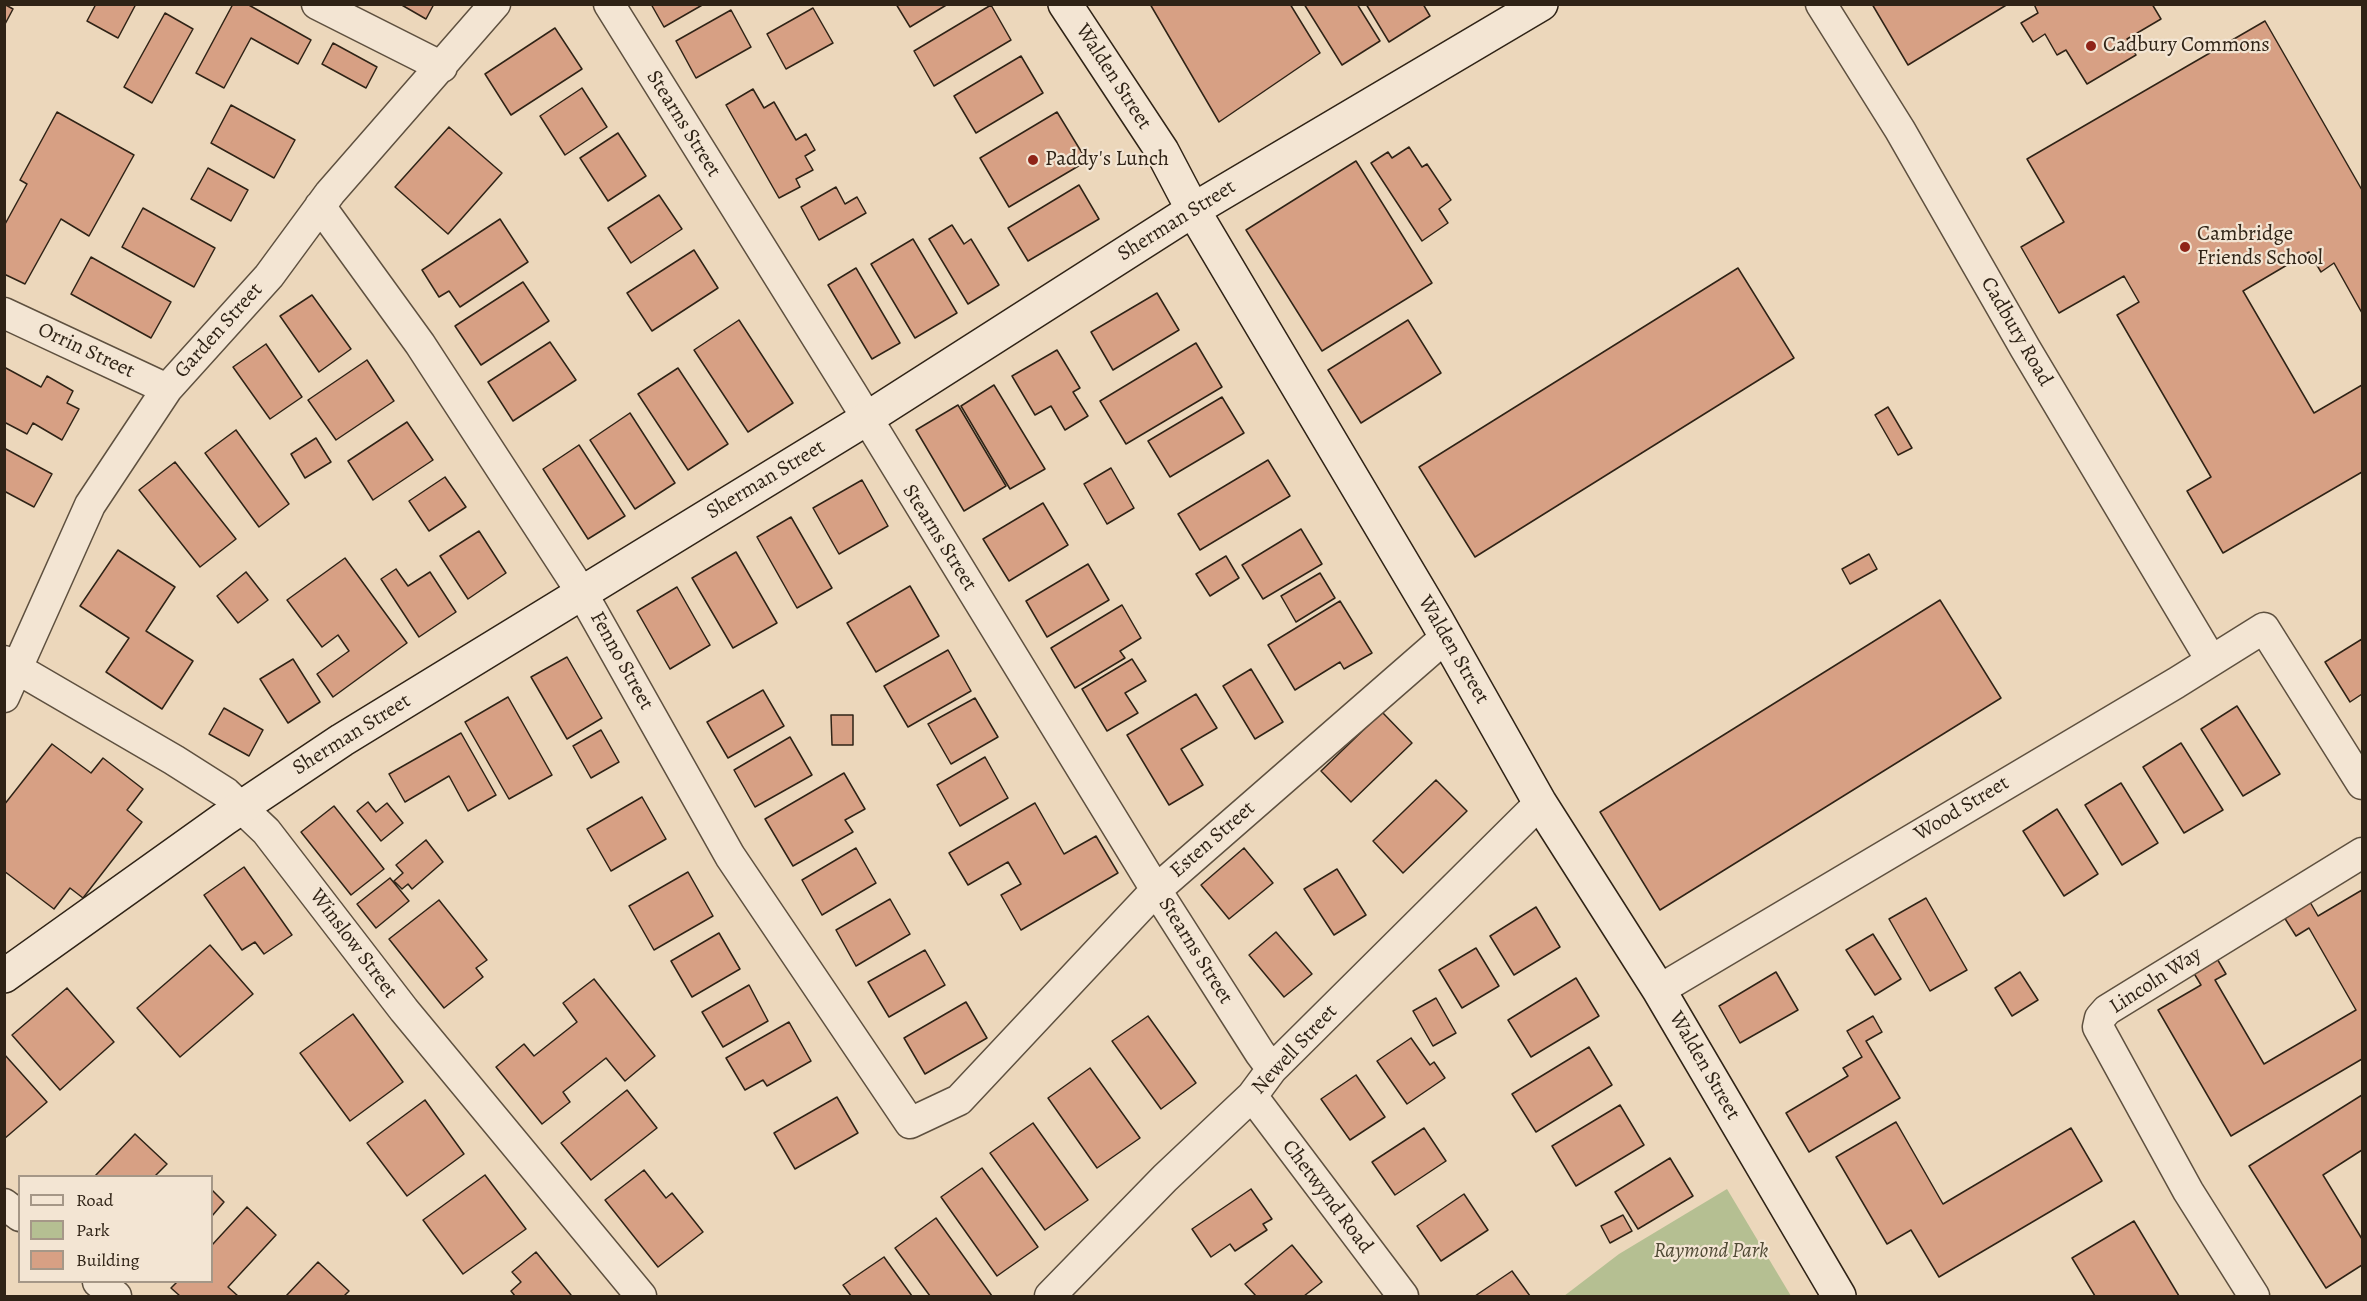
<!DOCTYPE html>
<html>
<head>
<meta charset="utf-8">
<style>
	body { margin:0 }
	#map { position:relative; width:2367px; height:1301px; overflow:hidden; background:#ecd7bb; font-family:Alegreya,serif }
	canvas { display:block }
	.frame { position:absolute; inset:0; border:6px solid #2f2316; pointer-events:none }
	.legend { position:absolute; left:18px; top:1175px; width:195px; height:108px; box-sizing:border-box; background:#f3e5d3; border:2px solid #a59787; margin:0; padding:8px 10px; list-style:none; font-size:18px; color:#2f2316 }
	.legend li { display:flex; align-items:center; gap:12px; height:30px }
	.legend b { width:30px; border:2px solid #a59787 }
</style>
</head>
<body>
<div id="map">
<canvas width="2367" height="1301"></canvas>
<div class="frame"></div>
<ul class="legend">
<li><b style="height:8px;background:#f3e5d3"></b>Road</li>
<li><b style="height:16px;background:#b5bf92"></b>Park</li>
<li><b style="height:16px;background:#d7a084"></b>Building</li>
</ul>
</div>
<script>
const c = document.querySelector('canvas').getContext('2d');
c.lineJoin = 'round';
function fill(path, color) { c.fillStyle = color; c.fill(path, 'evenodd'); }
const shape = rows => new Path2D(rows.map(r => 'M' + r).join(''));
function strokePath(path, color, width, dash) { c.strokeStyle = color; c.lineWidth = width; c.lineCap = dash ? 'butt' : 'round'; c.setLineDash(dash || []); c.stroke(path); }
function label(font, color, halo, rows, align = 'center') {
  c.font = font + ' Alegreya,serif'; c.lineWidth = 4.5; c.setLineDash([]); c.textBaseline = 'middle'; c.strokeStyle = halo; c.fillStyle = color; for (const [text, x, y, turn = 0] of rows) {
    c.save(); c.translate(x, y); c.rotate((+turn || 0) * Math.PI / 180); c.textAlign = isNaN(turn) ? turn : align; if (halo) c.strokeText(text, 0, 0); c.fillText(text, 0, 0); c.restore();
  }
}
fill(shape([
	[1727,1189,1791,1296,1564,1296,1619,1254]
]), '#b5bf92');
const building = shape([
	[4,4,13,9,4,26,4,4],
	[96,4,136,4,118,38,87,21,96,4],
	[233,4,247,4,311,40,298,64,251,38,224,88,196,73,233,4],
	[400,4,434,4,426,19,400,4],
	[651,4,704,4,664,27,651,4],
	[896,4,948,4,910,27,896,4],
	[1150,4,1290,4,1320,53,1219,122,1150,4],
	[1304,4,1357,4,1380,41,1342,65,1304,4],
	[1366,4,1423,4,1430,16,1389,42,1366,4],
	[1872,4,2008,4,1908,65,1872,4],
	[2034,4,2152,4,2161,19,2127,39,2136,55,2087,84,2066,50,2057,55,2045,34,2033,42,2021,23,2038,13,2034,4],
	[991,5,1011,40,934,86,914,51,991,5],
	[813,8,833,43,786,69,767,34,813,8],
	[731,10,751,47,696,78,676,41,731,10],
	[165,13,193,29,152,103,124,87,165,13],
	[2265,21,2362,190,2362,313,2334,263,2321,272,2309,252,2243,291,2314,413,2362,385,2362,472,2223,553,2187,491,2211,477,2117,315,2139,302,2124,276,2059,313,2021,247,2064,222,2027,159,2265,21],
	[555,28,582,69,511,115,485,74,555,28],
	[333,43,377,67,366,88,322,64,333,43],
	[1021,56,1043,93,976,133,954,96,1021,56],
	[582,88,607,127,565,155,540,116,582,88],
	[753,89,764,108,774,102,796,140,806,134,815,150,805,156,813,170,796,179,800,187,779,198,726,105,753,89],
	[231,105,295,140,274,178,211,143,231,105],
	[57,112,134,155,89,236,61,219,25,284,4,274,4,226,27,184,20,180,57,112],
	[1057,112,1087,161,1009,207,980,158,1057,112],
	[449,127,502,173,448,234,395,187,449,127],
	[618,133,646,176,608,201,580,158,618,133],
	[1409,147,1422,167,1427,164,1451,200,1439,209,1448,223,1422,241,1371,163,1388,152,1392,158,1409,147],
	[1356,161,1432,283,1322,351,1246,230,1356,161],
	[208,168,248,190,231,221,191,199,208,168],
	[1079,185,1099,219,1028,261,1008,228,1079,185],
	[836,187,845,204,857,197,866,213,819,240,801,207,836,187],
	[659,195,682,229,631,263,608,228,659,195],
	[143,208,215,248,194,287,122,247,143,208],
	[500,219,528,262,460,307,449,291,439,297,422,270,500,219],
	[952,225,964,244,971,239,999,285,968,304,929,239,952,225],
	[913,239,957,313,915,338,871,264,913,239],
	[694,250,718,288,652,331,627,293,694,250],
	[91,257,171,302,151,338,71,294,91,257],
	[856,268,900,343,872,359,828,285,856,268],
	[1738,268,1794,358,1475,557,1419,467,1738,268],
	[523,282,549,321,481,365,455,326,523,282],
	[1157,293,1179,330,1113,370,1091,332,1157,293],
	[312,295,351,349,319,372,280,316,312,295],
	[739,320,793,403,748,432,694,350,739,320],
	[1408,320,1441,373,1361,423,1328,370,1408,320],
	[550,342,576,380,513,421,488,382,550,342],
	[1196,343,1222,387,1126,444,1100,401,1196,343],
	[266,344,302,397,270,419,233,367,266,344],
	[1057,350,1080,388,1073,392,1088,416,1065,430,1051,406,1035,415,1012,376,1057,350],
	[367,360,394,401,336,440,308,400,367,360],
	[4,367,41,387,47,376,73,391,67,403,79,409,62,440,33,423,27,434,4,422,4,367],
	[678,368,728,444,688,470,638,394,678,368],
	[994,385,1045,469,1010,489,961,406,994,385],
	[1222,397,1244,433,1170,477,1148,441,1222,397],
	[958,405,1006,486,964,511,916,430,958,405],
	[1888,407,1912,448,1898,455,1875,415,1888,407],
	[630,413,675,483,635,509,590,440,630,413],
	[407,422,433,460,373,500,348,461,407,422],
	[236,430,289,504,259,527,205,453,236,430],
	[316,438,331,462,305,478,291,454,316,438],
	[579,445,625,516,588,539,543,469,579,445],
	[4,448,52,474,34,507,4,491,4,448],
	[1268,460,1290,496,1200,550,1178,514,1268,460],
	[175,462,236,539,200,567,139,490,175,462],
	[1111,468,1134,508,1107,524,1084,484,1111,468],
	[445,477,466,507,429,531,409,501,445,477],
	[862,480,888,526,839,554,813,508,862,480],
	[1043,503,1068,545,1009,581,983,539,1043,503],
	[791,517,832,588,797,608,757,537,791,517],
	[1301,529,1322,564,1263,599,1242,565,1301,529],
	[479,531,506,573,468,599,440,556,479,531],
	[118,550,175,587,146,631,193,661,162,709,106,672,129,638,80,606,118,550],
	[736,552,777,623,733,648,692,578,736,552],
	[1869,554,1877,569,1850,584,1842,569,1869,554],
	[1226,556,1239,578,1210,596,1196,574,1226,556],
	[345,558,407,643,333,697,317,674,349,651,338,635,322,647,287,600,345,558],
	[1088,564,1109,600,1047,637,1026,601,1088,564],
	[396,569,408,586,430,572,456,612,419,637,381,579,396,569],
	[246,572,268,600,238,623,217,596,246,572],
	[1320,573,1335,598,1296,622,1281,596,1320,573],
	[910,586,939,636,876,672,847,623,910,586],
	[677,587,710,645,670,669,637,611,677,587],
	[1940,600,2001,698,1660,910,1600,812,1940,600],
	[1340,601,1372,653,1344,669,1340,662,1295,690,1268,645,1340,601],
	[1122,605,1141,638,1120,651,1125,658,1075,688,1051,648,1122,605],
	[2362,639,2362,694,2350,702,2325,662,2362,639],
	[948,650,971,691,908,727,884,686,948,650],
	[567,657,602,718,567,739,531,677,567,657],
	[293,659,320,702,288,723,260,679,293,659],
	[1132,659,1146,681,1125,693,1138,713,1107,731,1082,689,1132,659],
	[1251,669,1283,722,1255,739,1223,686,1251,669],
	[763,690,784,726,728,758,707,722,763,690],
	[1196,694,1217,728,1181,749,1203,785,1169,805,1127,735,1196,694],
	[508,697,552,775,509,799,465,722,508,697],
	[975,698,998,737,951,764,928,724,975,698],
	[2237,706,2280,774,2243,796,2201,729,2237,706],
	[224,708,263,730,249,756,209,734,224,708],
	[1382,712,1412,743,1351,802,1321,771,1382,712],
	[831,715,853,715,853,745,832,745,831,715],
	[601,730,619,762,591,778,573,746,601,730],
	[461,733,496,795,468,811,449,776,405,802,389,774,461,733],
	[790,737,812,775,755,807,734,770,790,737],
	[2181,743,2223,810,2184,833,2143,767,2181,743],
	[52,744,91,773,103,758,143,789,127,810,142,822,83,898,70,888,54,909,4,871,4,805,52,744],
	[985,757,1008,798,960,826,937,785,985,757],
	[844,773,865,809,845,820,853,832,793,866,765,819,844,773],
	[1436,780,1467,811,1403,873,1373,841,1436,780],
	[2121,783,2158,843,2122,865,2085,805,2121,783],
	[642,797,666,839,611,871,587,829,642,797],
	[368,802,376,812,387,803,403,823,381,841,357,811,368,802],
	[1035,803,1064,854,1096,836,1118,873,1021,930,1001,895,1021,884,1008,862,968,885,949,853,1035,803],
	[334,806,384,869,351,895,301,832,334,806],
	[2057,809,2098,874,2064,896,2023,831,2057,809],
	[426,840,443,862,412,889,408,884,402,889,394,881,403,873,396,865,426,840],
	[856,848,876,883,822,915,802,880,856,848],
	[1244,848,1273,883,1229,919,1201,885,1244,848],
	[244,867,292,935,264,954,255,942,242,950,204,895,244,867],
	[1337,869,1366,915,1334,935,1304,889,1337,869],
	[688,872,713,916,654,950,629,906,688,872],
	[390,878,409,901,376,928,357,904,390,878],
	[2362,890,2362,1059,2231,1136,2158,1010,2201,985,2192,970,2216,957,2226,974,2215,980,2264,1064,2356,1010,2309,928,2296,936,2284,917,2310,902,2318,916,2362,890],
	[1926,898,1967,970,1930,991,1889,919,1926,898],
	[890,899,910,934,856,966,836,930,890,899],
	[439,900,487,960,476,968,483,977,444,1008,389,939,439,900],
	[1536,907,1560,947,1514,975,1490,936,1536,907],
	[1276,932,1312,974,1284,997,1249,955,1276,932],
	[719,933,740,969,692,997,671,961,719,933],
	[1873,934,1901,979,1875,995,1846,950,1873,934],
	[210,945,253,994,180,1057,137,1008,210,945],
	[1476,948,1499,986,1462,1008,1439,970,1476,948],
	[925,950,945,985,889,1017,868,982,925,950],
	[1776,972,1798,1010,1740,1043,1719,1006,1776,972],
	[2020,972,2038,1000,2012,1016,1995,988,2020,972],
	[1576,978,1599,1016,1531,1057,1508,1020,1576,978],
	[594,979,655,1056,625,1081,606,1058,563,1092,570,1102,542,1124,496,1067,524,1044,534,1056,577,1022,563,1003,594,979],
	[749,985,768,1021,723,1047,702,1012,749,985],
	[67,988,114,1042,60,1090,12,1035,67,988],
	[1436,998,1456,1033,1433,1046,1413,1011,1436,998],
	[966,1002,987,1038,925,1074,904,1038,966,1002],
	[353,1014,403,1082,350,1121,300,1053,353,1014],
	[1148,1016,1196,1083,1161,1109,1112,1041,1148,1016],
	[1873,1016,1882,1032,1866,1041,1900,1098,1809,1152,1786,1113,1848,1076,1843,1068,1862,1057,1847,1031,1873,1016],
	[789,1022,811,1061,767,1086,763,1080,745,1090,726,1058,789,1022],
	[1411,1038,1430,1065,1434,1062,1445,1078,1407,1104,1377,1061,1411,1038],
	[1589,1047,1612,1085,1536,1132,1512,1094,1589,1047],
	[4,1054,47,1102,4,1139,4,1054],
	[1090,1068,1140,1138,1097,1168,1048,1098,1090,1068],
	[1356,1075,1385,1117,1350,1140,1321,1099,1356,1075],
	[627,1090,657,1128,591,1180,561,1143,627,1090],
	[2362,1095,2362,1150,2323,1175,2362,1239,2362,1265,2326,1288,2249,1166,2362,1095],
	[837,1097,858,1133,795,1169,774,1133,837,1097],
	[425,1100,464,1154,407,1196,367,1143,425,1100],
	[1620,1105,1644,1145,1576,1186,1552,1146,1620,1105],
	[1896,1122,1943,1204,2071,1128,2102,1181,1939,1277,1911,1230,1887,1244,1836,1157,1896,1122],
	[1033,1123,1088,1200,1045,1230,990,1153,1033,1123],
	[1424,1128,1446,1161,1395,1195,1372,1162,1424,1128],
	[135,1134,167,1164,155,1176,95,1176,135,1134],
	[1670,1158,1693,1196,1638,1229,1615,1192,1670,1158],
	[982,1168,1038,1247,997,1276,941,1197,982,1168],
	[644,1170,666,1198,672,1193,703,1232,658,1267,605,1200,644,1170],
	[485,1175,526,1229,463,1274,423,1220,485,1175],
	[1251,1189,1272,1219,1263,1224,1267,1230,1235,1251,1230,1244,1211,1257,1192,1229,1251,1189],
	[212,1190,224,1202,212,1216,212,1190],
	[1464,1194,1488,1230,1441,1261,1417,1226,1464,1194],
	[247,1207,276,1235,228,1287,238,1296,180,1296,171,1288,177,1282,212,1282,212,1245,247,1207],
	[1623,1215,1632,1231,1610,1243,1601,1226,1623,1215],
	[936,1218,992,1296,930,1296,895,1248,936,1218],
	[2134,1221,2179,1296,2095,1296,2072,1258,2134,1221],
	[1292,1245,1322,1282,1304,1296,1256,1296,1245,1284,1292,1245],
	[536,1252,571,1295,569,1296,515,1296,511,1291,521,1282,512,1272,536,1252],
	[884,1257,912,1296,851,1296,843,1285,884,1257],
	[318,1262,349,1291,344,1296,286,1296,318,1262],
	[1512,1271,1530,1296,1475,1296,1512,1271]
]);
fill(building, '#d7a084');
strokePath(building, '#2f2316', 1.5);
const street = shape([
	[317,4,442,67],
	[609,4,851,392,1156,890,1260,1053,1272,1069],
	[1821,4,1900,130,2025,348,2211,660],
	[320,206,420,344,582,593,730,856,910,1123,959,1100,1156,890,1446,637],
	[4,313,167,389],
	[4,661,174,760,226,793,266,831,404,1010,641,1296],
	[4,697,90,505,167,389,269,276,330,193,495,4],
	[1659,990,2176,683,2264,628,2362,784],
	[1252,1096,1403,1296],
	[4,1204,20,1216],
	[98,1282,116,1296],
	[1050,1296,1165,1178,1252,1096,1272,1069,1540,803],
	[2254,1296,2188,1191,2098,1027,2100,1018,2107,1010,2362,853]
]);
const secondary = shape([
	[1065,4,1162,151,1193,210,1436,619,1540,803,1659,990,1839,1296],
	[4,976,224,819,342,740,866,419,1193,210,1541,4]
]);
strokePath(street, '#5e503f', 33);
strokePath(secondary, '#2f2316', 36);
strokePath(street, '#f3e5d3', 30);
strokePath(secondary, '#f3e5d3', 33);
for (const [x, y, r, color] of [
	[2091,46,6,"#8f2418"],
	[1033,160,6,"#8f2418"],
	[2185,247,6,"#8f2418"]
]) { const dot = new Path2D(); dot.arc(x, y, r, 0, 2 * Math.PI); c.fillStyle = color; c.fill(dot); strokePath(dot, '#f3e5d3', 2); }
label('21px', '#2f2316', '#f3e5d3', [
	["Cadbury Commons",2103,46],
	["Paddy's Lunch",1045,160],
	["Cambridge",2197,235],
	["Friends School",2197,259]
], 'left');
label('21px', '#2f2316', '#f3e5d3', [
	["Walden Street",1113,77,57],
	["Stearns Street",683,124,58],
	["Sherman Street",1177,221,-32],
	["Garden Street",219,331,-48],
	["Cadbury Road",2016,332,60],
	["Orrin Street",86,351,25],
	["Sherman Street",766,480,-31],
	["Stearns Street",939,538,58],
	["Walden Street",1453,650,60],
	["Fenno Street",621,661,61],
	["Sherman Street",352,735,-32],
	["Wood Street",1962,809,-31],
	["Esten Street",1213,840,-41],
	["Winslow Street",353,944,53],
	["Stearns Street",1195,951,58],
	["Lincoln Way",2156,981,-33],
	["Newell Street",1295,1050,-47],
	["Walden Street",1704,1066,60],
	["Chetwynd Road",1327,1197,53]
]);
label('italic 21px', '#504a35', '#f3e5d3', [
	["Raymond Park",1711,1252]
]);
</script>
</body>
</html>
